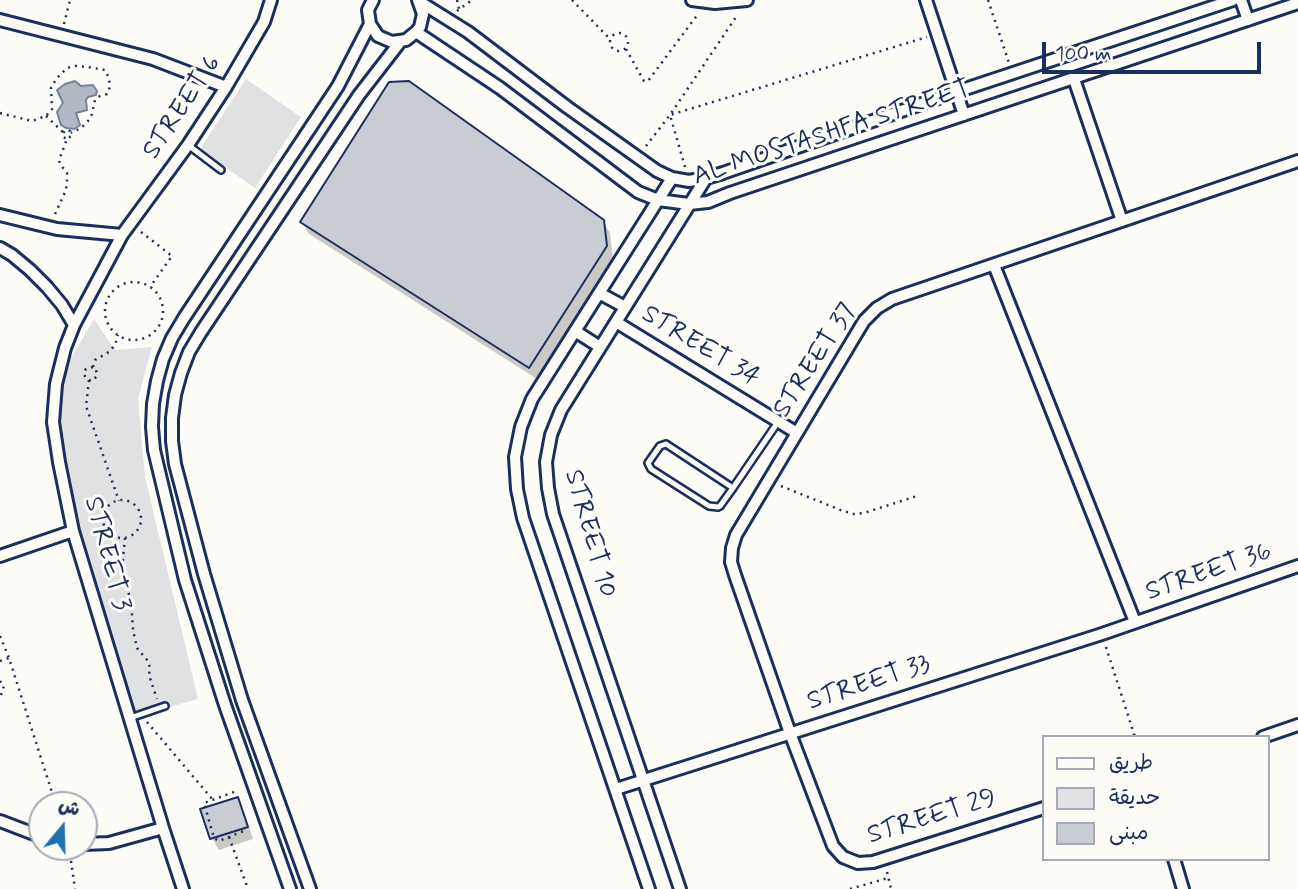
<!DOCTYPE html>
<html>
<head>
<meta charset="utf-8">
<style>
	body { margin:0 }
	#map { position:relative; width:1298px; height:889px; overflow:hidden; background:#fdfcf7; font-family:Mynerve,"Playpen Sans Arabic",sans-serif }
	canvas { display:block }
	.legend { position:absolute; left:1042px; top:735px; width:228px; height:126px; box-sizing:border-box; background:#fdfcf7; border:2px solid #a3aaba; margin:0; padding:9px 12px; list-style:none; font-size:21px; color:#1b2f5e }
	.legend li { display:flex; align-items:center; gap:14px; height:35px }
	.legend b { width:35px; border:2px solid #a3aaba }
	.north { position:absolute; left:28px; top:791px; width:70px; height:70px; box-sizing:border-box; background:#fdfcf7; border:2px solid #a3aaba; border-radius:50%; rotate:19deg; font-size:19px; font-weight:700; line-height:28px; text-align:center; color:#1b2f5e }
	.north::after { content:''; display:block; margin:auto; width:24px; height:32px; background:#1f6fb2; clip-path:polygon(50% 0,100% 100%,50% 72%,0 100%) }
	.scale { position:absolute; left:1042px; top:42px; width:219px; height:32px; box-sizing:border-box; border:4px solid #1b2f5e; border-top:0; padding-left:9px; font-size:21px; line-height:24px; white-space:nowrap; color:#1b2f5e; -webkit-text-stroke:5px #fdfcf7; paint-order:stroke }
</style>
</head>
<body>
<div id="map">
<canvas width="1298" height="889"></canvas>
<ul class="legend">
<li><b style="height:9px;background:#fdfcf7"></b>طريق</li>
<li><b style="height:19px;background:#e0e1e3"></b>حديقة</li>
<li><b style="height:19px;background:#c9ccd3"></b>مبنى</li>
</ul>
<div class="north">ش</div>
<div class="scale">100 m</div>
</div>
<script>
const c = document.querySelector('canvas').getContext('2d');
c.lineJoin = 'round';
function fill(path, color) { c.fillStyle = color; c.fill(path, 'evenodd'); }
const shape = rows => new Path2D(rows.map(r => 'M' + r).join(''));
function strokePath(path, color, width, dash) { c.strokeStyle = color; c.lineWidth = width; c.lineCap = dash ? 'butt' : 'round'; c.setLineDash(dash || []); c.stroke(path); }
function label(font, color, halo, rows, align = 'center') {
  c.font = font + ' Mynerve,sans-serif'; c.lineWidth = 6; c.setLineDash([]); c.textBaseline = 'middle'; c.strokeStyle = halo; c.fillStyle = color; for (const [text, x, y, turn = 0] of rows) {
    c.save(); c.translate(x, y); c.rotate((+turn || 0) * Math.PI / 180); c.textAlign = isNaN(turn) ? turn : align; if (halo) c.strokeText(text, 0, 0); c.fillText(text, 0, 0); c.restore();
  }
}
fill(shape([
	[246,79,301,117,255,188,202,151,202,146],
	[94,319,115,350,152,347,138,399,145,477,198,699,130,718,59,462,56,384]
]), '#e0e1e3');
const water = shape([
	[75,81,81,86,93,85,97,91,96,95,88,97,86,100,87,110,76,113,80,125,74,129,66,128,61,125,57,112,63,103,57,90,65,84,75,81]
]);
fill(water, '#b3b8c5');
strokePath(water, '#76819c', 2);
fill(shape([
	[603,221,610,233,613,259,537,379,309,234,302,222],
	[237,799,244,811,253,839,219,850,212,838]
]), '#0003');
const building = shape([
	[409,81,604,220,607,246,529,368,300,222,389,82,409,81],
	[238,797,248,827,210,839,200,809,238,797]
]);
fill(building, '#c9ccd3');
strokePath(building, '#1b2f5e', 2);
const lane = shape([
	[188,145,221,170],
	[733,488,666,444,660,446,648,463,651,469,709,506,718,507,720,506,733,488,778,422],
	[130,718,165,706]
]);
const street = shape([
	[373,0,368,10,370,24,378,36,392,42,406,40,416,32,420,27,423,14,418,0],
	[692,0,715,3,747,0],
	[926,0,964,115],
	[1241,0,1248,20],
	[420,2,468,32,567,107,657,171,672,178,689,181,706,178,723,173,956,92,1233,0],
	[0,20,153,59,226,87],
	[416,32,500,88,638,192,658,200,689,204,708,202,730,193,1298,3],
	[1074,79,1122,221],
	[0,215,57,229,122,235],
	[0,248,12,255,30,270,47,287,62,305,74,325],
	[994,265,1135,622],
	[599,293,625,307],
	[616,322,797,433],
	[575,331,600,347],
	[0,556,73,531],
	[1263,737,1298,725],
	[616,789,1102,634,1298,566],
	[1044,808,873,862,858,863,843,857,833,846,790,733,735,575,731,562,732,548,736,535,855,336,864,321,877,308,892,299,1298,161],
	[0,821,42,837],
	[84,844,109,843,163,828],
	[1174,859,1183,889],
	[183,889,163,828,73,531,59,462,53,422,56,384,65,348,74,325,122,235,188,145,226,87,264,22,271,0],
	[290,889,225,705,185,580,154,450,152,427,153,404,157,381,163,359,172,338,184,318,338,86,370,24],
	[310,889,242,700,204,574,175,464,172,441,172,418,175,395,181,373,189,352,201,332,359,95,400,42],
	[649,889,523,518,517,489,515,457,521,427,532,399,672,178],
	[680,889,553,514,548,488,546,462,551,435,561,410,706,178]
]);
strokePath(lane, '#1b2f5e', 10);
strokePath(street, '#1b2f5e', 16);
strokePath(shape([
	[457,0,459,9],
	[572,0,610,39],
	[988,0,1009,63],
	[457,11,472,0],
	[64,24,70,0],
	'610 42a9 9 0 1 1 18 0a9 9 0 1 1-18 0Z',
	[626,49,644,81,648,81,698,14],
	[0,113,32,121,46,116,52,109,51,88,57,78,67,68,76,66,88,67,105,70,109,78,110,87,107,94,100,96,95,100,92,114,89,120,81,128,71,133],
	[46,116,63,132],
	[646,146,670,115,738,14],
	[685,167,670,115,927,37],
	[55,214,66,190,67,180,67,173,60,164,59,160,67,139,71,136,70,131,65,130,63,134,63,137,67,139],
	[141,232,172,256,150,287],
	'105 311a29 29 0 1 1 58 0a29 29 0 1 1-58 0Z',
	[93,367,95,360,109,352,115,345,118,335],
	[89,380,92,381,97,376,96,369,93,367,86,369,84,372,84,375,89,380,86,406,119,501],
	[781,486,843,511,854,514,864,513,917,496],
	'103 519a19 19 0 1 1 38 0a19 19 0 1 1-38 0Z',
	[125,538,122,569,124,580,131,600,133,630,137,648,148,661,150,668,149,675,157,699],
	[0,636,9,658,56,805],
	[1106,647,1135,737],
	[0,661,9,658],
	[0,681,4,686,0,698],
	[147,722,213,800],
	[234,792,204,803,214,838,219,841,246,830],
	[229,837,248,889],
	[69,847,75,889],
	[887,872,891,889],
	[850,889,888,878]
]), '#1b2f5e', 2.5, [2, 5]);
strokePath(lane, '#fdfcf7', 5);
strokePath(street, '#fdfcf7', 10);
label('26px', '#1b2f5e', '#fdfcf7', [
	["STREET 6",183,108,-56],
	["AL MOSTASHFA STREET",832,134,-18],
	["STREET 34",700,347,31],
	["STREET 37",816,361,-57],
	["STREET 10",589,534,74],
	["STREET 3",106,554,75],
	["STREET 36",1209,573,-19],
	["STREET 33",869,684,-18],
	["STREET 29",932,818,-17]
]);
</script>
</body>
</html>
